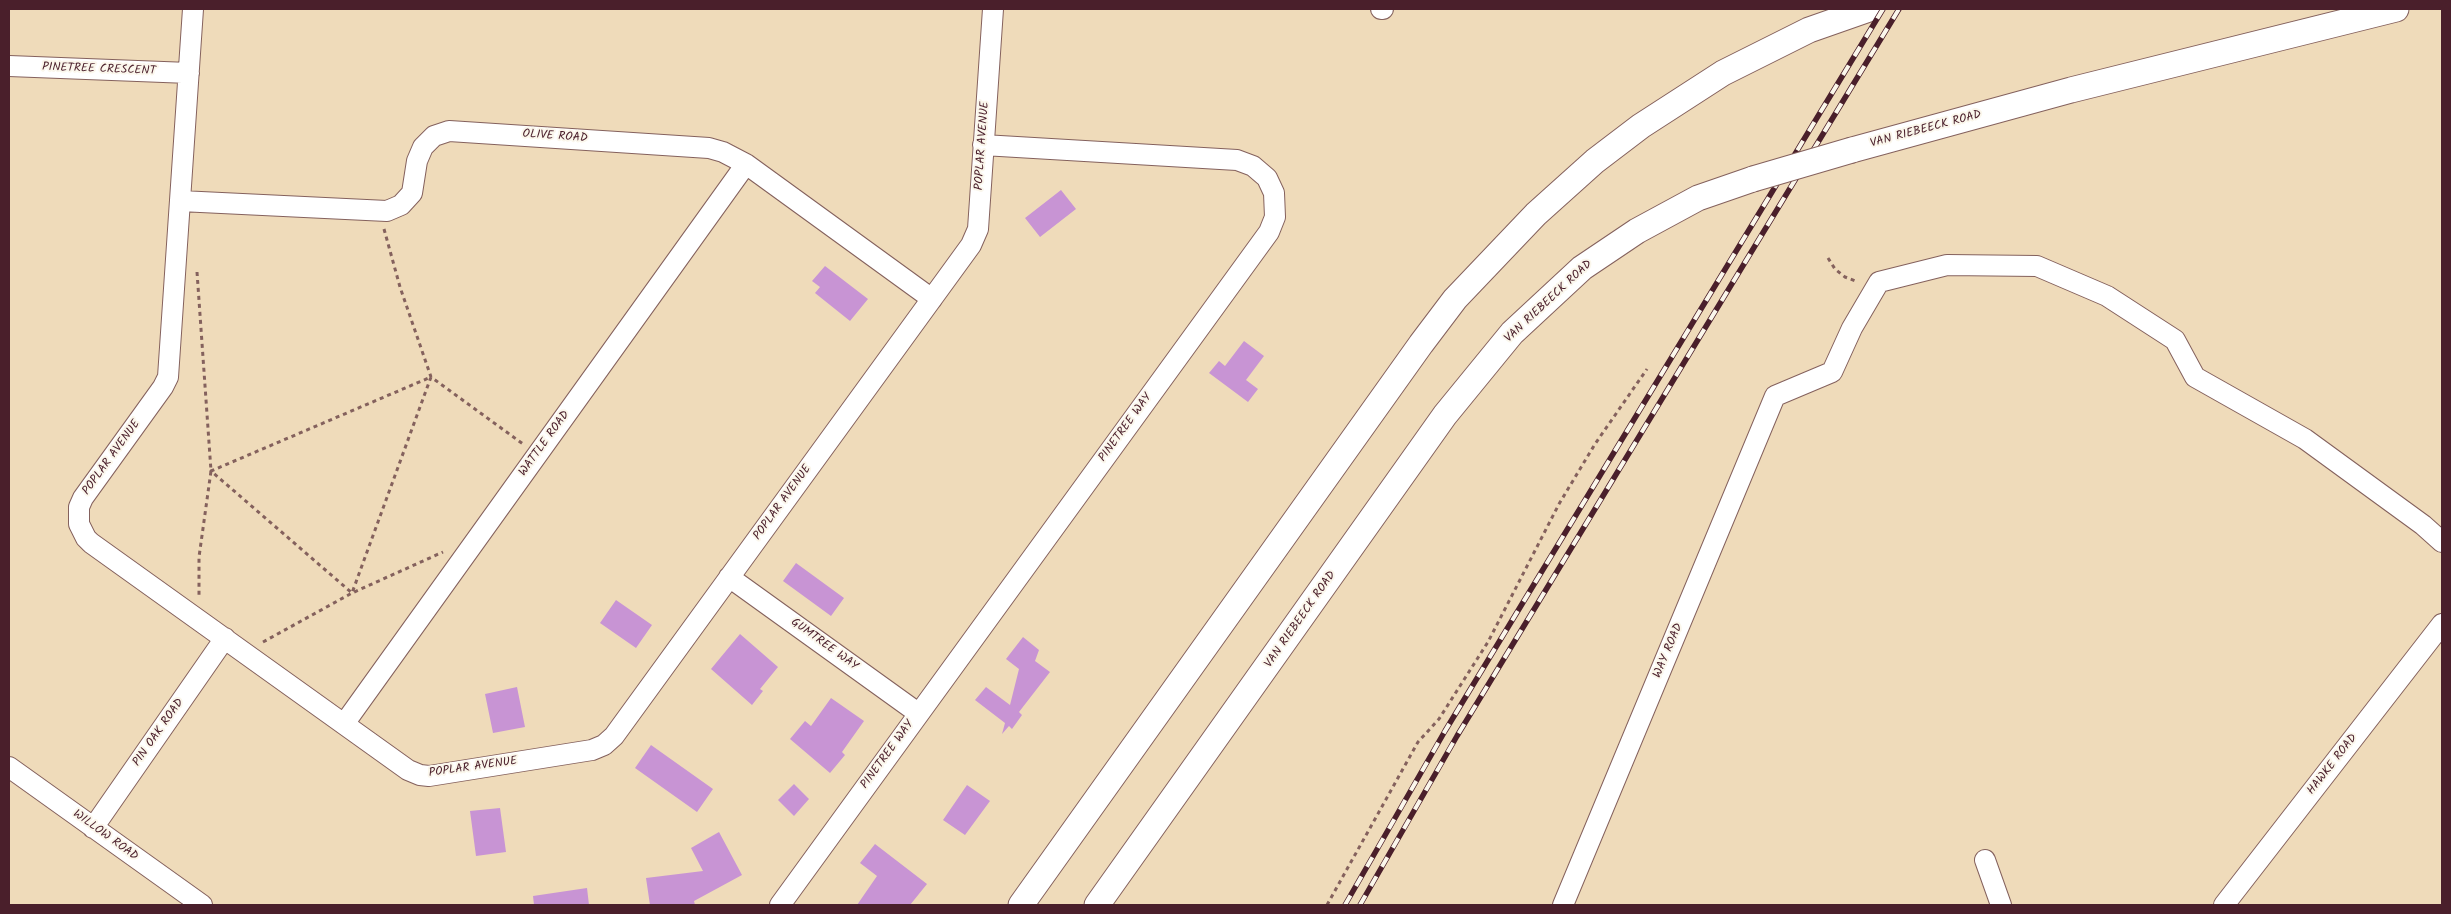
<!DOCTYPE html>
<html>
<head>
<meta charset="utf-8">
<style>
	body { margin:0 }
	#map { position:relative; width:2451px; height:914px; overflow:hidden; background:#efdbba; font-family:Kalam,sans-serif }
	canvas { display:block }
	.frame { position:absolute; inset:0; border:10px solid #4a1f2b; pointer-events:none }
</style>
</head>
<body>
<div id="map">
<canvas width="2451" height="914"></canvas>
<div class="frame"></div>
</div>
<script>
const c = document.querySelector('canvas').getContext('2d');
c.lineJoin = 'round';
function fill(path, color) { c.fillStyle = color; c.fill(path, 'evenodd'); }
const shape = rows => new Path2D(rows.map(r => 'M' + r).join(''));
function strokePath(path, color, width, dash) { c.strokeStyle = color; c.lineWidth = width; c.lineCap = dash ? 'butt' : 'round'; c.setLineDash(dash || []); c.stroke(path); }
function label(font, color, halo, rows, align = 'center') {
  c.font = font + ' Kalam,sans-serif'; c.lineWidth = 4; c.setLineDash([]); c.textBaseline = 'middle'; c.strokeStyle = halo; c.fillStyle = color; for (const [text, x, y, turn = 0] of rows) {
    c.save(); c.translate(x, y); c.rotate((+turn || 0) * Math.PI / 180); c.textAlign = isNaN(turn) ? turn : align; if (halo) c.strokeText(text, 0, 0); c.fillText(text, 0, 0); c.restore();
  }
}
fill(shape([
	[1061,190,1076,209,1040,237,1025,218],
	[825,266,868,299,850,321,815,293,820,287,812,281],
	[1244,341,1264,356,1246,380,1258,389,1248,402,1209,373,1219,361,1225,366],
	[796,563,844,598,831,616,783,581],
	[616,600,652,625,636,648,600,623],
	[740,634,778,667,760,689,763,691,752,705,711,669],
	[1023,637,1039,650,1035,661,1050,672,1019,712,1022,715,1012,729,1009,726,1002,734,1005,723,975,700,986,687,1010,705,1019,669,1006,659],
	[517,687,525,727,493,733,485,694],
	[831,698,864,721,842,752,845,755,830,773,790,739,805,721,811,726],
	[651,745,713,789,697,812,635,768],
	[794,784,809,799,794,816,778,800],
	[967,785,990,801,965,835,943,820],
	[500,808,506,852,476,856,470,811],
	[719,832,742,875,694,901,695,905,650,905,646,878,703,871,691,848],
	[875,844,927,884,910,905,857,905,877,876,860,863],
	[587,888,589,905,534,905,533,896]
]), '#c894d4');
const minor = shape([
	[193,9,168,377,163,387,83,498,79,507,79,524,86,538,91,543,408,770,420,775,429,776,592,750,604,745,614,736,971,245,978,229,993,9],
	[1381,9,1383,9],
	[9,66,189,73],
	[180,201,387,211,401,205,412,193,417,161,423,147,434,136,449,131,709,148,723,152,746,164,932,299],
	[729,577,918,713],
	[344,724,746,164],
	[9,767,202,905],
	[93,828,225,638],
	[1985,860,2001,905],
	[780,905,1269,232,1275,217,1274,193,1267,178,1253,166,1237,160,983,145],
	[1563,905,1775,396,1832,372,1852,328,1879,282,1947,265,2037,266,2107,296,2175,340,2195,377,2305,439,2423,525,2442,542],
	[2224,905,2442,624]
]);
const major = shape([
	[1852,150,2071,90,2396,9],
	[1021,905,1421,344,1455,299,1536,214,1595,161,1641,126,1723,73,1809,30,1869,9],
	[1097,905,1445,415,1512,333,1582,268,1637,231,1698,198,1753,179]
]);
strokePath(minor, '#84615d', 22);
strokePath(major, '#84615d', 27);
strokePath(shape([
	[384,229,400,287,431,377,523,444],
	[1828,258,1835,269,1845,277,1858,282],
	[197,272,211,471,199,557,199,596],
	[431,377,352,593,211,471,431,377],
	[263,642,352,593,443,552],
	[1327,905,1418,742,1439,719,1488,642,1559,504,1595,444,1647,369]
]), '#84615d', 3, [4, 4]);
strokePath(minor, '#fff', 20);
strokePath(major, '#fff', 25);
const rail = shape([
	[1345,905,1445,731,1883,9],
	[1360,905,1457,736,1899,9]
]);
strokePath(rail, '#4a1f2b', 5.5);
strokePath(rail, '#fbf7ec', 4, [11]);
const majorBridge = shape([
	[1753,179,1852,150]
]);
strokePath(majorBridge, '#84615d', 27, []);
strokePath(majorBridge, '#fff', 25);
label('12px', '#4a1f2b', '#fbf7ec', [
	["PINETREE CRESCENT",99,70,2],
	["VAN RIEBEECK ROAD",1926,130,-15],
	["OLIVE ROAD",555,137,4],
	["POPLAR AVENUE",983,146,-86],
	["VAN RIEBEECK ROAD",1549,302,-43],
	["PINETREE WAY",1126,428,-54],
	["WATTLE ROAD",545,444,-54],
	["POPLAR AVENUE",112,458,-54],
	["POPLAR AVENUE",783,503,-54],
	["VAN RIEBEECK ROAD",1301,620,-55],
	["GUMTREE WAY",824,645,36],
	["WAY ROAD",1669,651,-67],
	["PIN OAK ROAD",159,733,-55],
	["PINETREE WAY",888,755,-54],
	["HAWKE ROAD",2333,765,-52],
	["POPLAR AVENUE",473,768,-8],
	["WILLOW ROAD",105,836,36]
]);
</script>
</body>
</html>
